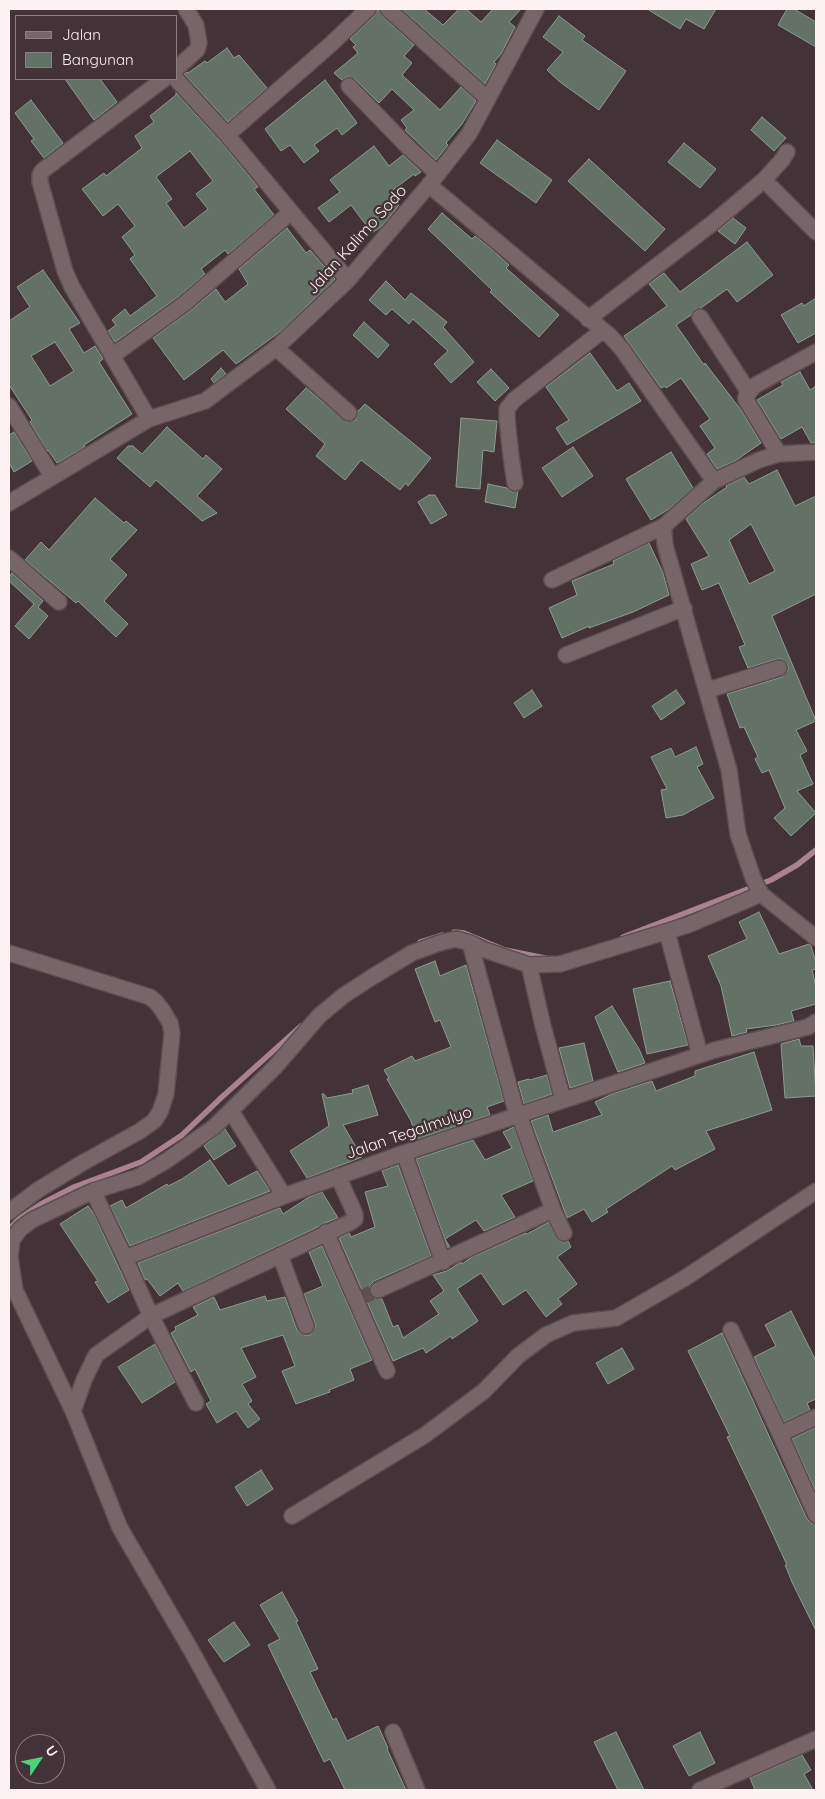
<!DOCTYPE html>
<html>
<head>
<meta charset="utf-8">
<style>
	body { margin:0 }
	#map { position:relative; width:825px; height:1799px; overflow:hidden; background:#433237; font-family:Quicksand,sans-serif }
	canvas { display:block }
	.frame { position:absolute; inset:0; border:10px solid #fdf1f4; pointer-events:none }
	.legend { position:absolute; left:15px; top:15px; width:162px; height:65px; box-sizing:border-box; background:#433237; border:1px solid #8d7e83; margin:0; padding:6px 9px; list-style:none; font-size:15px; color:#fdf1f4 }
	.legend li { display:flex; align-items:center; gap:10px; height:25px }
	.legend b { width:25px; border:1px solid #8d7e83 }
	.north { position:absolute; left:15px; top:1734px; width:50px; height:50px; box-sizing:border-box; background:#433237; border:1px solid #8d7e83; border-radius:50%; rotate:56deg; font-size:14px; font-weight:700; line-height:20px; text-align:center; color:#fdf1f4 }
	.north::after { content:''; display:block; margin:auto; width:18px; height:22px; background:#46d77a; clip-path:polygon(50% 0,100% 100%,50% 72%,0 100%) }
</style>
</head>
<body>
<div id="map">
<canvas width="825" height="1799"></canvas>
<div class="frame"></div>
<ul class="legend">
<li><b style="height:6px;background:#77656a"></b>Jalan</li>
<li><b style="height:14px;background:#637166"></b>Bangunan</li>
</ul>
<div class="north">U</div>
</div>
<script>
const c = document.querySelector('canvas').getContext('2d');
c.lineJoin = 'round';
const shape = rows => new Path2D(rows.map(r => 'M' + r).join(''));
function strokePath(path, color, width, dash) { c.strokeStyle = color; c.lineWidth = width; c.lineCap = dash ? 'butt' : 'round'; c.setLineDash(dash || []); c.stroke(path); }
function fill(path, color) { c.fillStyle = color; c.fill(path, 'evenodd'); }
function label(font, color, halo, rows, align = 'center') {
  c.font = font + ' Quicksand,sans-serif'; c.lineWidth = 4.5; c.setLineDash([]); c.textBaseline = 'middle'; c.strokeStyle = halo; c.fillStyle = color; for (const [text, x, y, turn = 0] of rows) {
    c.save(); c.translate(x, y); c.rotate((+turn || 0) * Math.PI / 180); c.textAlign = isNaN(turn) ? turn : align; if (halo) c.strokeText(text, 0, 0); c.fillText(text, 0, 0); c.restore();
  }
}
strokePath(shape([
	[454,932,464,933,505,950,545,958],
	[623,937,771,880,797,865,816,850],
	[420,942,442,935],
	[9,1229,20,1218,41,1204,74,1187,141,1162,182,1135,223,1096,301,1026]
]), '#aa828f', 5.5);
const building = shape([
	[378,9,382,16,414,45,404,56,412,63,402,75,440,110,461,87,476,101,462,124,446,143,448,145,436,160,405,130,407,128,401,120,414,110,392,89,379,103,355,79,347,77,342,80,334,73,358,53,353,47,356,45,350,39,374,16,378,9],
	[402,9,424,9,443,25,459,9,466,9,481,22,493,9,521,9,509,22,515,27,501,54,494,62,496,64,485,84,402,9],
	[647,9,716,9,704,29,686,19,680,29,647,9],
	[787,9,794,9,816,22,816,47,778,25,787,9],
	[559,16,585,36,582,40,626,71,599,110,560,82,547,70,563,52,543,37,559,16],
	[227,48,234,58,239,55,267,88,228,122,184,74,187,72,188,73,205,61,207,63,227,48],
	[65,79,100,79,117,102,94,120,65,79],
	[325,80,357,123,342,135,337,128,314,145,319,151,304,163,290,145,281,151,265,129,325,80],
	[176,93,220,141,258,187,254,189,274,215,228,254,225,250,201,269,205,274,178,297,115,342,108,331,116,325,112,320,125,309,130,316,157,296,130,259,135,255,122,237,135,226,118,204,103,216,82,189,104,173,106,176,142,148,135,136,154,122,150,116,176,95,176,93],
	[190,151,213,181,196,194,208,209,184,228,166,203,172,199,156,177,190,151],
	[31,100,63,143,44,158,31,141,34,139,15,113,31,100],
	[762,117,786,138,774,151,751,130,762,117],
	[497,140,552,180,536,203,480,163,497,140],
	[684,143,716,169,700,188,668,162,684,143],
	[374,146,389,166,403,155,421,172,415,176,414,174,389,193,399,205,382,226,372,233,351,205,329,222,318,208,340,192,330,180,374,146],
	[589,159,665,229,645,251,568,181,589,159],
	[442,213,472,239,475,236,490,248,509,265,506,268,559,315,539,337,490,292,492,290,428,229,442,213],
	[733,218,746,228,735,244,718,231,733,218],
	[287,228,306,253,310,250,335,279,281,331,236,364,223,350,184,380,153,338,190,311,216,289,225,302,248,284,239,269,287,228],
	[747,242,773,275,737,302,727,289,701,308,695,309,691,315,676,325,704,365,705,363,741,410,761,443,735,461,717,469,707,454,715,448,700,426,710,419,681,378,666,388,665,386,661,388,624,336,667,306,649,284,664,273,680,292,747,242],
	[43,270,80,323,69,329,84,353,95,346,103,359,99,362,132,414,84,445,85,447,57,463,48,450,47,451,30,422,32,420,9,385,9,321,30,307,17,287,43,270],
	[55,342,74,371,50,386,31,356,55,342],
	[386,281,405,300,411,293,447,322,443,327,474,362,451,383,434,364,448,351,413,319,409,324,392,309,386,315,369,300,386,281],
	[816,298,816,333,798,343,781,315,802,303,804,306,816,298],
	[364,322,389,345,378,358,353,335,364,322],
	[590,353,617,391,629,383,641,401,567,445,556,428,569,420,546,387,590,353],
	[221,368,226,374,214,383,211,379,221,368],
	[491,369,509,388,495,401,477,382,491,369],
	[800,372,810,390,816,386,816,443,811,443,802,427,781,439,757,400,783,385,781,382,800,372],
	[306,388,347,422,356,420,358,411,365,404,431,458,408,486,406,483,400,490,361,460,345,480,316,456,325,444,286,409,306,388],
	[461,418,497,421,494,452,483,450,480,489,456,487,461,418],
	[167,427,203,459,206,455,222,469,197,496,217,513,202,521,156,480,150,487,117,458,128,446,133,446,142,454,167,427],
	[14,432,32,461,14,472,9,463,9,435,14,432],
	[573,447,593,476,562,497,542,468,573,447],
	[671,452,693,488,669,509,651,520,626,479,671,452],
	[777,470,795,506,816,496,816,594,772,616,816,721,796,730,807,751,800,755,813,784,797,791,816,813,791,836,774,818,785,808,769,770,762,773,755,759,758,757,744,727,740,728,727,694,782,677,788,671,788,665,782,659,777,659,748,668,739,647,745,645,719,583,702,590,691,564,709,556,686,519,702,504,727,487,726,486,744,477,749,484,777,470],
	[751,524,775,571,749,584,729,540,751,524],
	[488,484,507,488,512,492,518,491,515,508,485,502,488,484],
	[429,495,435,495,447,515,431,524,418,502,429,495],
	[95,498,124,523,126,521,137,530,110,559,127,575,104,601,128,624,116,637,78,601,76,603,25,560,41,542,49,550,95,498],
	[649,543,663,573,669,595,633,612,589,628,589,626,562,638,549,608,577,595,572,581,614,564,613,561,649,543],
	[12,573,43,601,38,607,48,616,29,639,15,626,34,604,9,581,9,577,12,573],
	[532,690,542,706,524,718,514,703,532,690],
	[676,690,685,703,661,720,652,706,676,690],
	[696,747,703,764,697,767,714,798,683,815,666,818,661,790,667,789,651,757,671,748,675,757,696,747],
	[759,912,779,954,809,944,811,946,816,963,816,969,812,970,816,987,816,1004,791,1011,794,1021,776,1025,746,1029,747,1032,732,1036,721,986,708,956,747,939,739,922,759,912],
	[435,961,440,976,466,965,504,1101,487,1107,490,1115,417,1139,411,1121,387,1079,389,1078,384,1070,412,1056,415,1061,451,1047,440,1020,435,1022,415,969,435,961],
	[670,981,688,1045,647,1054,633,989,670,981],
	[612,1006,639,1049,645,1063,618,1072,595,1017,612,1006],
	[799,1039,801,1046,813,1046,816,1096,785,1098,781,1044,799,1039],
	[584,1043,593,1081,570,1088,559,1048,584,1043],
	[754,1052,772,1110,706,1131,715,1149,675,1170,672,1166,606,1209,608,1212,592,1222,584,1209,567,1218,531,1121,548,1115,553,1132,602,1115,595,1102,612,1094,652,1081,656,1091,695,1076,695,1071,754,1052],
	[547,1075,552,1094,524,1104,518,1082,529,1079,530,1080,547,1075],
	[368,1085,378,1115,343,1125,362,1157,307,1178,290,1151,329,1126,322,1094,324,1094,327,1098,353,1093,352,1090,368,1085],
	[514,1127,533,1181,501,1195,515,1217,484,1231,476,1220,445,1239,450,1247,448,1248,416,1159,473,1140,485,1160,512,1148,503,1132,514,1127],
	[225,1129,236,1146,214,1160,204,1146,225,1129],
	[210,1160,228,1186,257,1171,270,1191,130,1246,110,1206,122,1200,126,1208,167,1184,168,1186,182,1179,210,1160],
	[398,1165,431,1256,374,1281,370,1285,369,1290,373,1298,382,1299,393,1327,398,1325,403,1338,439,1314,430,1301,444,1291,433,1275,447,1271,461,1262,462,1264,472,1257,526,1233,527,1234,549,1222,558,1240,563,1242,568,1241,571,1247,557,1257,577,1284,558,1299,562,1304,546,1317,526,1290,503,1305,481,1273,457,1289,478,1321,452,1339,451,1336,426,1353,423,1348,393,1361,339,1238,349,1233,351,1237,375,1227,365,1192,388,1186,382,1171,398,1165],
	[322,1192,338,1218,322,1224,318,1227,183,1291,178,1283,160,1296,147,1279,145,1280,138,1263,280,1208,283,1214,309,1197,322,1192],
	[88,1206,94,1214,129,1290,108,1303,95,1282,98,1281,60,1224,88,1206],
	[322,1246,372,1360,350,1369,354,1380,329,1390,330,1392,296,1404,282,1371,295,1366,283,1335,241,1348,256,1377,242,1384,252,1401,248,1404,260,1419,248,1428,236,1411,217,1423,206,1404,211,1401,195,1369,191,1372,171,1333,176,1330,175,1327,198,1315,193,1307,214,1297,220,1310,265,1296,267,1301,285,1297,297,1330,304,1335,310,1335,315,1328,315,1323,304,1294,323,1286,309,1252,322,1246],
	[791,1311,816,1361,816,1399,807,1403,810,1410,784,1422,754,1357,776,1346,765,1325,791,1311],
	[722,1333,807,1519,811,1523,816,1524,816,1631,792,1582,785,1565,787,1565,757,1500,727,1437,730,1436,688,1351,722,1333],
	[155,1344,175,1382,142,1403,118,1367,155,1344],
	[622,1348,634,1369,608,1384,596,1363,622,1348],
	[816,1427,816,1492,792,1439,816,1427],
	[261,1470,273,1489,247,1506,235,1487,261,1470],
	[282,1592,298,1621,296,1622,318,1669,310,1672,333,1720,336,1718,347,1741,378,1726,388,1748,387,1749,406,1790,345,1790,330,1759,324,1762,268,1645,280,1639,260,1605,282,1592],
	[234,1622,250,1645,224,1662,208,1640,234,1622],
	[616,1732,644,1790,618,1790,594,1742,616,1732],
	[700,1732,715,1763,689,1776,673,1746,700,1732],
	[802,1755,811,1770,804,1774,813,1790,755,1790,750,1778,802,1755]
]);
fill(building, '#637166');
strokePath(building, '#8d9c90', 1);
strokePath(shape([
	[358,1299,378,1290]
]), '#5f4f53', 15, [15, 8]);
const minor = shape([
	[388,9,488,99],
	[176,69,197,50,199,43,196,25,186,9],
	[176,79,227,135,348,280],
	[349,86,409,148,438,174],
	[227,135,330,45,368,9],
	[764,180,816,232],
	[429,185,610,336,622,349,714,481],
	[700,317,748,391],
	[588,319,714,222,764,180,782,160,787,152],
	[276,348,349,413],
	[112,356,184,304,291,212],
	[9,406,52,476],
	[149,419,72,287,65,271,40,182,40,175,42,171,164,79],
	[816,452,779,454,759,460,714,481,664,526,664,532,665,545,729,770,738,834,753,878,761,894,816,938],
	[779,454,746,400,746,396,754,386,816,352],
	[515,483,511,456,507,419,507,409,514,400,602,331],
	[9,503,149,419,205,401,276,348,348,280,429,185,469,134,536,9],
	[9,558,59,602],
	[552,580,664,526],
	[566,655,684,608],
	[708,690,779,668],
	[667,932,700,1055],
	[470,943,485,950,529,965,560,964,688,925,761,894],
	[9,953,150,997,156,1002,163,1011,170,1023,172,1033,166,1094,160,1112,154,1121,140,1131,84,1162,38,1190,9,1212],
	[529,965,543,1026,563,1100],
	[231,1111,284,1196],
	[404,1153,443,1262],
	[93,1191,125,1258],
	[553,1210,564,1233],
	[326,1232,387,1371],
	[280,1255,306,1326],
	[378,1290,553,1210,519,1115],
	[731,1330,780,1434,816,1515],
	[196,1403,151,1316,125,1258,284,1196,404,1153,715,1050,808,1027,816,1022],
	[73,1411,84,1380,96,1355,151,1316,351,1222,355,1219,355,1214,338,1176],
	[780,1434,816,1417],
	[292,1516,425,1435,484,1391,518,1356,546,1335,573,1323,616,1318,685,1278,816,1191],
	[393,1732,417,1790],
	[268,1790,191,1650,120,1528,73,1411,15,1290,10,1257,12,1240,20,1229,32,1220,93,1191,138,1177,166,1161,214,1127,275,1067,319,1016,343,996,372,977,412,953,439,943,456,939,470,943,517,1115],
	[700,1790,816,1739]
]);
strokePath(minor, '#5c4e51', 18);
strokePath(minor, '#77656a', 15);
label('16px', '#fdf1f4', '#433237', [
	["Jalan Kalimo Sodo",357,240,-48],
	["Jalan Tegalmulyo",409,1133,-19]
]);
</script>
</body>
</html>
